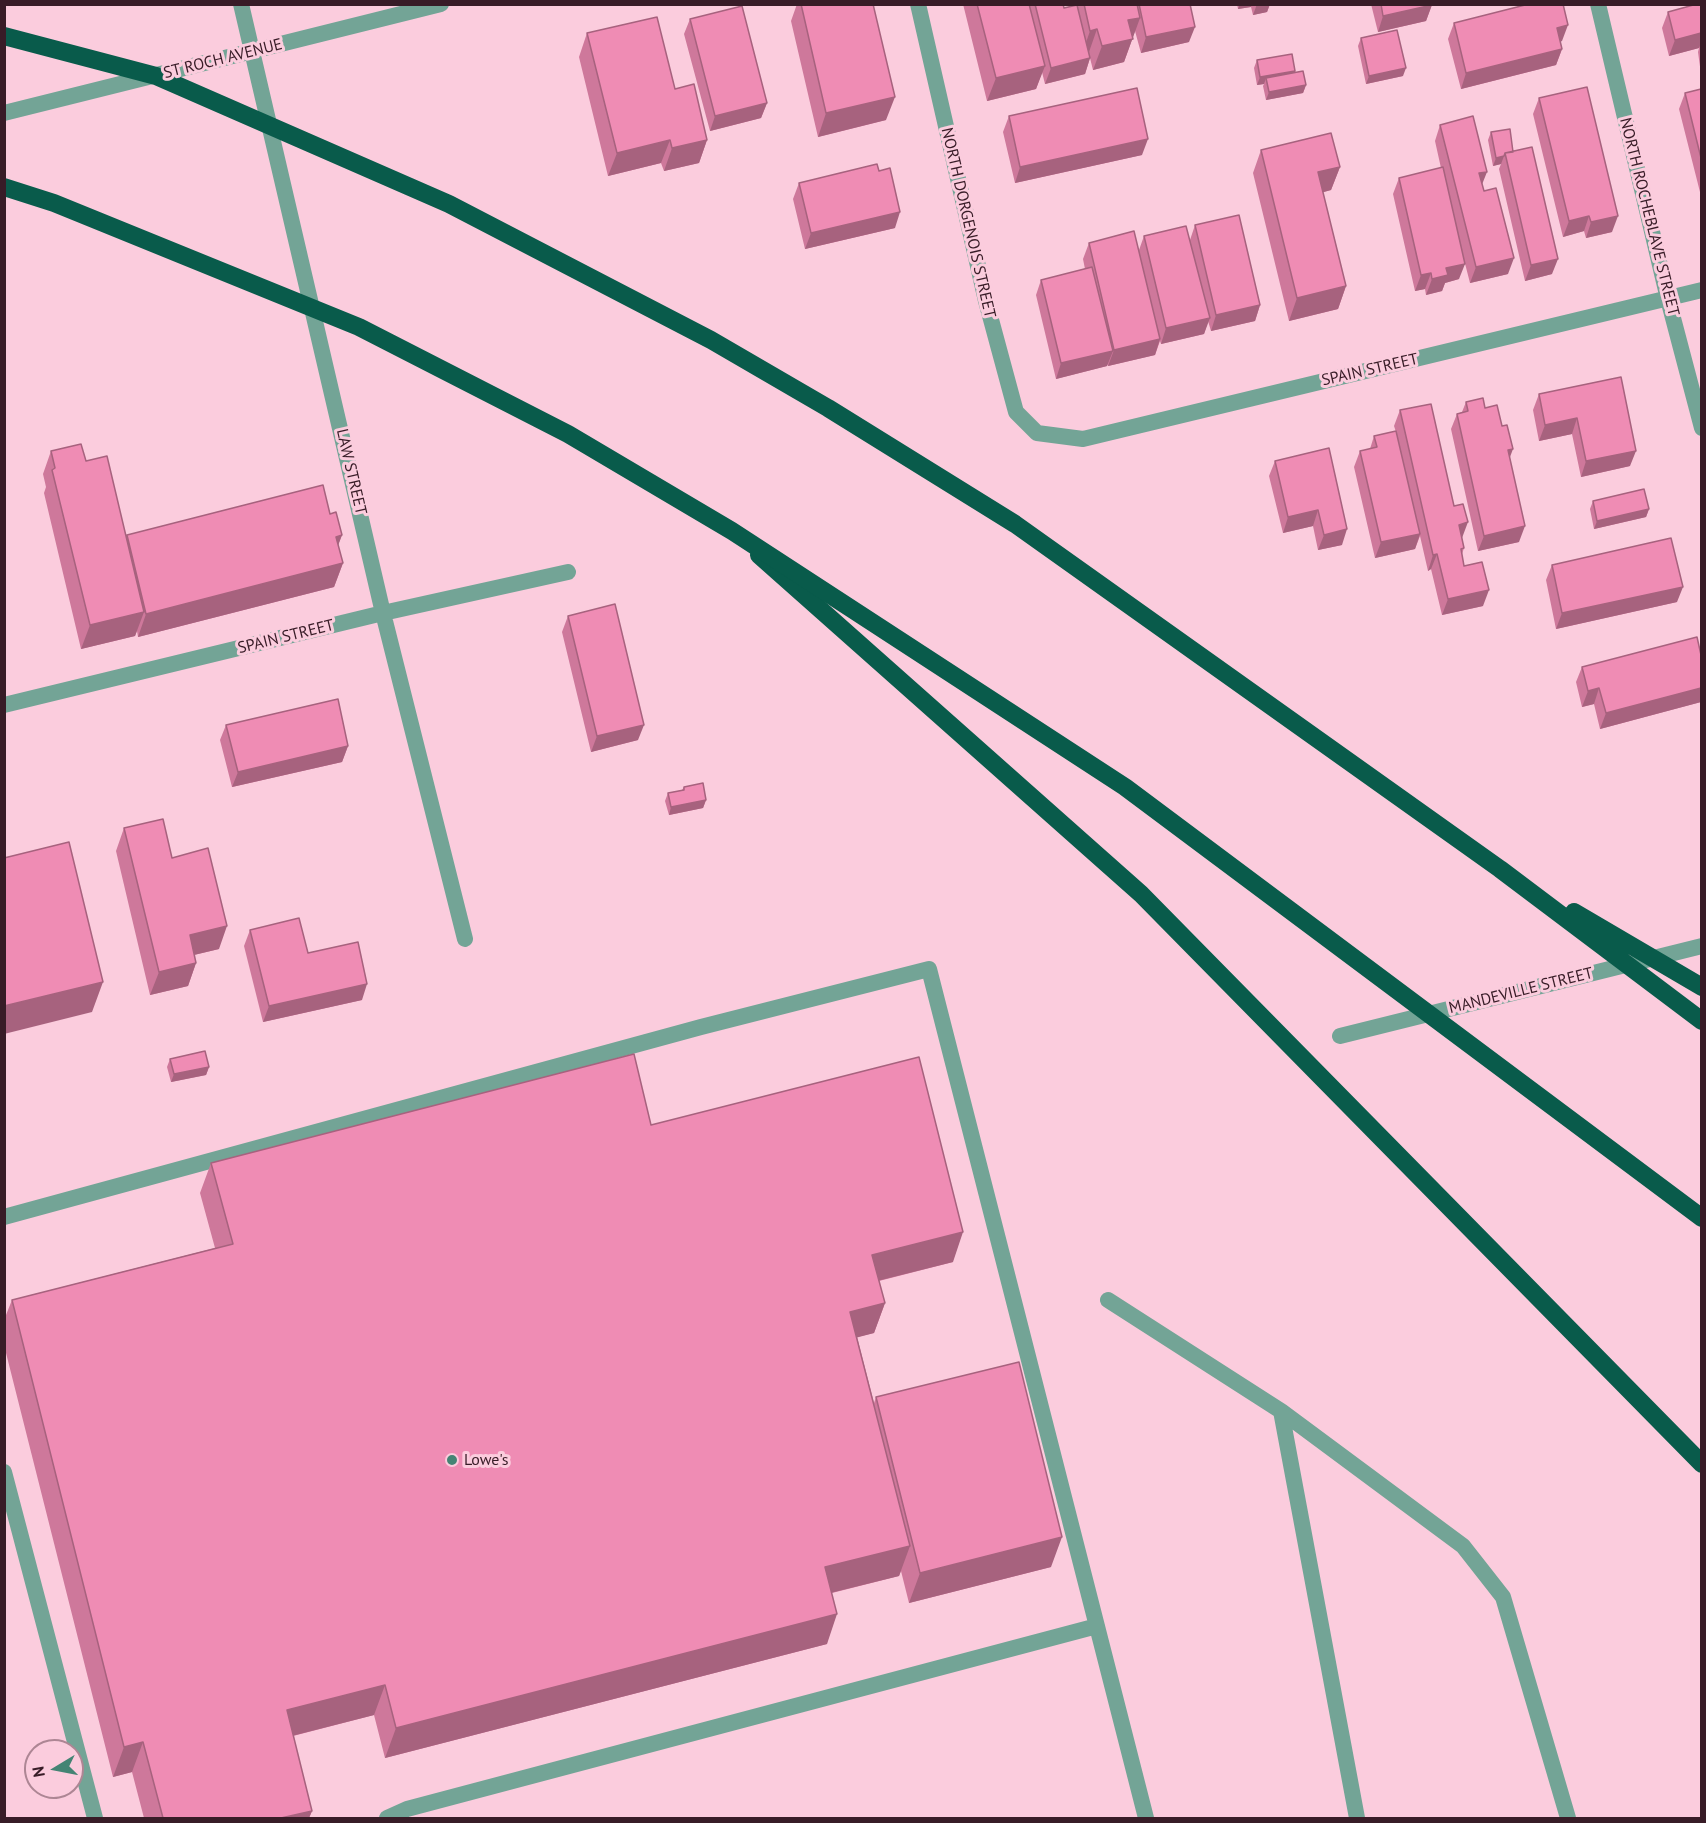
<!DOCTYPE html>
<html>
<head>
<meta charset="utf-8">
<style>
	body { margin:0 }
	#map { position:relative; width:1706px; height:1823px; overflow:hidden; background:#fbccdd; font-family:"PT Sans",sans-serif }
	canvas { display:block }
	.frame { position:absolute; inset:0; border:6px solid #381c27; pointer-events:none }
	.north { position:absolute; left:24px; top:1739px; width:60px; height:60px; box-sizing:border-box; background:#fbccdd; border:2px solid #ad8694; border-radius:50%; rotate:260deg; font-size:16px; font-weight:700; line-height:24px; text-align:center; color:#381c27 }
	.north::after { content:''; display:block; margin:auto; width:21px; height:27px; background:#448474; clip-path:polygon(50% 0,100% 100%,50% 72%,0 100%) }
</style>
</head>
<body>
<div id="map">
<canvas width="1706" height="1823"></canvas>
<div class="frame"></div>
<div class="north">N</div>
</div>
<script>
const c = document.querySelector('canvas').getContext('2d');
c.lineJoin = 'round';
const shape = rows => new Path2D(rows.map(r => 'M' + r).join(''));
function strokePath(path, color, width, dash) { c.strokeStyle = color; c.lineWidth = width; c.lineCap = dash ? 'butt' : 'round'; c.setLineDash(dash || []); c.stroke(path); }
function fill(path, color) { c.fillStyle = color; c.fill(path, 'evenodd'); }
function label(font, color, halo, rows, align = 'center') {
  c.font = font + ' "PT Sans",sans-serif'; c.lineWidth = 6; c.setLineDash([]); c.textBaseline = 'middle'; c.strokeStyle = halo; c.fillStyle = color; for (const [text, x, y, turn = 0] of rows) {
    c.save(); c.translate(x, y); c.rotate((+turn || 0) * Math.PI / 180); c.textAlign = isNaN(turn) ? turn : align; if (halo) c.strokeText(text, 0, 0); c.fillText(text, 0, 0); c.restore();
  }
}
strokePath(shape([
	[4,1217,701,1027,929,969,1146,1818],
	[1108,1300,1281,1411,1463,1546,1503,1597,1568,1818],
	[1281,1411,1357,1818],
	[4,1472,95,1818],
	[387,1818,407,1809,1097,1626]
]), '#73a496', 16);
strokePath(shape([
	[241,4,383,613,465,939],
	[918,4,986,301,1016,412,1037,433,1083,439,1702,290],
	[1598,4,1668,299,1702,428],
	[4,113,441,4],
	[4,705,383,613,568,572],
	[1340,1036,1702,946]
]), '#73a496', 16);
strokePath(shape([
	[759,555,1141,894,1702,1464]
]), '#095b4b', 18);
strokePath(shape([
	[4,36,156,76,449,204,711,340,828,408,1015,524,1500,869,1702,1021],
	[4,187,54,203,359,327,568,434,732,531,1125,787,1702,1218],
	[1574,912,1702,987]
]), '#095b4b', 18);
fill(shape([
	[797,4,873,4,886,120,818,137,791,21],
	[963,4,1063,4,1064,8,1071,6,1070,4,1190,4,1189,42,1141,53,1135,31,1124,62,1093,70,1090,58,1085,74,1045,84,1042,72,1036,89,987,101],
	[1237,4,1270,4,1267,12,1253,15,1251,7,1238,9],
	[1371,4,1432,4,1426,21,1378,32],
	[1701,4,1701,74,1698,52,1699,48,1669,56,1662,28,1668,12],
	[690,19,767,103,761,118,710,131,684,34],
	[1454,23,1562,41,1560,42,1562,49,1556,65,1461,89,1448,39],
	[587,33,675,89,707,140,699,163,664,171,661,163,608,176,579,57],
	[1361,38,1403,76,1366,84,1358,46],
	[1257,60,1295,71,1294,72,1306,85,1303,93,1266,100,1263,86,1264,84,1257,85,1254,68],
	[1701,89,1701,196,1679,109,1685,93],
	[1539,98,1612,232,1586,238,1584,231,1563,237,1533,114],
	[1009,116,1142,155,1015,183,1003,132],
	[1440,125,1482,185,1508,274,1470,283,1459,240,1459,279,1445,283,1442,291,1426,295,1425,289,1415,291,1393,194,1399,178,1441,168,1435,141],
	[1491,132,1513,152,1552,274,1525,281,1499,169,1501,164,1493,166,1488,140],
	[1261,150,1340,167,1331,190,1323,192,1346,286,1338,309,1289,321,1253,173],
	[799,183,895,228,805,249,793,199],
	[1195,225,1260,305,1255,321,1211,331,1208,321,1204,334,1161,344,1160,341,1155,355,1108,366,1108,364,1107,366,1056,379,1036,295,1041,280,1085,269,1083,259,1089,243,1139,250,1144,236,1190,240],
	[1621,377,1630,466,1581,477,1572,434,1539,441,1533,410,1539,394],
	[1466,402,1485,408,1509,458,1519,542,1478,551,1451,429,1457,414,1462,412],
	[1400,410,1454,506,1462,538,1464,548,1462,554,1464,566,1483,606,1442,615,1431,569,1428,571,1420,536,1415,549,1375,558,1354,467,1360,451,1370,449,1374,436,1396,432,1394,426],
	[1329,448,1342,545,1318,550,1313,526,1283,533,1269,476,1275,461],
	[51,451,86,461,126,537,127,535,330,514,342,535,338,545,343,563,334,587,138,637,137,631,135,636,81,649,44,493,46,487,43,474],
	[1593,501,1649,509,1646,517,1594,529,1590,509],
	[1552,565,1677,602,1556,629,1546,580],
	[568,616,638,740,591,752,562,632],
	[1701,655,1701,702,1600,729,1594,704,1582,707,1576,682,1582,667],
	[226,725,348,746,342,762,232,787,220,740],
	[684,787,706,800,703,808,669,815,665,801,668,793,682,790],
	[124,828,172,858,219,949,194,955,196,963,188,986,150,995,116,851],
	[250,930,308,953,362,1000,263,1022,244,946],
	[170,1059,209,1067,206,1075,171,1082,167,1067],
	[651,1125,953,1262,879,1281,885,1303,874,1333,857,1337,874,1403,876,1397,1051,1567,909,1603,901,1571,899,1576,832,1593,827,1644,385,1758,374,1715,293,1736,312,1811,309,1818,144,1818,132,1772,113,1777,4,1345,4,1320,12,1300,215,1248,200,1193,211,1163]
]), '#ce789b');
fill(shape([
	[1240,4,1252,4,1251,7,1238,9],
	[1257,4,1270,4,1267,12,1253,15],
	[1432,5,1426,21,1378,32,1383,16],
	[1140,18,1124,62,1093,70,1102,46,1128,20],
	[1568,25,1562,41,1551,44,1557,28],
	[1195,27,1189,42,1141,53,1146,37],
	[1097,29,1089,52,1082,54,1090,31],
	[1701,33,1701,47,1701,44,1699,48,1669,56,1675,40],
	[1562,49,1556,65,1461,89,1466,73],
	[1090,58,1085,74,1045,84,1051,68],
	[1045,66,1036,89,987,101,996,78],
	[1406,68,1403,76,1366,84,1369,76],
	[1295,71,1292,79,1266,78,1264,84,1257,85,1260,77],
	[1306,85,1303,93,1266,100,1269,92],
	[895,97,886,120,818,137,826,113],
	[767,103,761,118,710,131,715,116],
	[1148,139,1142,155,1015,183,1020,167],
	[670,140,661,163,608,176,617,153],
	[707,140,699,163,664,171,672,148],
	[1504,156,1501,164,1493,166,1496,158],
	[1340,167,1331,190,1310,196,1318,172],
	[1487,172,1481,187,1479,173],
	[900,212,895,228,805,249,811,233],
	[1589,216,1584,231,1563,237,1569,221],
	[1618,216,1612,232,1586,238,1591,222],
	[1514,258,1508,274,1470,283,1476,267],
	[1558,259,1552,274,1525,281,1531,265],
	[1465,264,1459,279,1445,283,1442,291,1426,295,1432,279,1446,268],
	[1431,273,1425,289,1415,291,1421,275],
	[1346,286,1338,309,1289,321,1297,298],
	[1260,305,1255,321,1211,331,1216,315],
	[1210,318,1204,334,1161,344,1166,328],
	[1160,339,1155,355,1108,366,1114,350],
	[1113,351,1107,366,1056,379,1061,363],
	[1577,418,1572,434,1539,441,1545,425],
	[1513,449,1507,465,1508,450],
	[1636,451,1630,466,1581,477,1586,461],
	[1649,509,1646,517,1594,529,1597,521],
	[1318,510,1313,526,1283,533,1288,517],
	[1468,522,1462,538,1453,540,1459,525],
	[1525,526,1519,542,1478,551,1484,536],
	[1347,529,1342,545,1318,550,1324,535],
	[1420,534,1415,549,1375,558,1381,542],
	[342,535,333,559,336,537],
	[1437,554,1431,569,1428,571,1433,555],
	[343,563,334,587,138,637,146,614],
	[1683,587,1677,602,1556,629,1562,613],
	[1489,590,1483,606,1442,615,1448,599],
	[144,612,135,636,81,649,90,625],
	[1599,688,1594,704,1582,707,1588,691],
	[1701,688,1701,702,1600,729,1606,713],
	[644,725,638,740,591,752,597,736],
	[348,746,342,762,232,787,238,772],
	[706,800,703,808,669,815,671,807],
	[227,926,219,949,181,958,190,935],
	[196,963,188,986,150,995,159,972],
	[103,982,92,1012,4,1034,4,1006],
	[367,984,362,1000,263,1022,269,1006],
	[209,1067,206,1075,171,1082,174,1074],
	[963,1232,953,1262,861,1285,872,1255],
	[885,1303,874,1333,840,1342,850,1312],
	[1062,1537,1051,1567,909,1603,920,1573],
	[910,1546,899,1576,814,1597,825,1567],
	[837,1614,827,1644,385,1758,396,1728],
	[385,1685,374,1715,276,1740,287,1710],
	[143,1742,132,1772,113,1777,124,1747],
	[312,1811,309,1818,281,1818]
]), '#a7627e');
const building = shape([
	[801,4,873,4,895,97,826,113,801,4],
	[977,4,1029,4,1045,66,996,78,977,4],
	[1035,4,1063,4,1064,8,1077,5,1090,58,1051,68,1035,4],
	[1084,4,1137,4,1140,18,1128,20,1133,39,1102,46,1097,29,1090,31,1084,4],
	[1139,4,1190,4,1195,27,1146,37,1139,4],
	[1381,4,1432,4,1432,5,1383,16,1381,4],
	[1529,4,1563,4,1568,25,1557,28,1562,49,1466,73,1454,23,1529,4],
	[1697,4,1701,4,1701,33,1675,40,1668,12,1697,4],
	[742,6,767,103,715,116,690,19,742,6],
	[657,17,675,89,694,84,707,140,672,148,670,140,617,153,587,33,657,17],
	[1397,30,1406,68,1369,76,1361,38,1397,30],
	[1292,54,1295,71,1260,77,1257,60,1292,54],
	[1303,71,1306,85,1269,92,1266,78,1303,71],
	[1587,87,1618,216,1591,222,1589,216,1569,221,1539,98,1587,87],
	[1137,88,1148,139,1020,167,1009,116,1137,88],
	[1701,89,1701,158,1685,93,1701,89],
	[1473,116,1487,172,1479,173,1484,191,1496,188,1514,258,1476,267,1440,125,1473,116],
	[1510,129,1513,152,1505,153,1504,156,1496,158,1491,132,1510,129],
	[1331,133,1340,167,1318,172,1346,286,1297,298,1261,150,1331,133],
	[1532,147,1558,259,1531,265,1505,153,1532,147],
	[877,164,879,171,890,168,900,212,811,233,799,183,877,164],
	[1443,167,1465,264,1446,268,1448,275,1432,279,1431,273,1421,275,1399,178,1443,167],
	[1239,215,1260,305,1216,315,1195,225,1239,215],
	[1186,226,1210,318,1166,328,1144,236,1186,226],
	[1134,231,1160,339,1114,350,1089,243,1134,231],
	[1092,267,1113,351,1061,363,1041,280,1092,267],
	[1621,377,1636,451,1586,461,1577,418,1545,425,1539,394,1621,377],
	[1483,398,1485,408,1497,405,1502,426,1507,425,1513,449,1508,450,1525,526,1484,536,1457,414,1468,411,1466,402,1483,398],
	[1431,404,1454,506,1463,504,1468,522,1459,525,1464,548,1461,549,1464,566,1482,562,1489,590,1448,599,1437,554,1433,555,1400,410,1431,404],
	[1396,431,1420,534,1381,542,1360,451,1377,447,1374,436,1396,431],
	[81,444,86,461,107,456,144,612,90,625,52,470,55,468,51,451,81,444],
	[1329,448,1347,529,1324,535,1318,510,1288,517,1275,461,1329,448],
	[323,485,330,514,336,512,342,535,336,537,343,563,146,614,127,535,323,485],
	[1644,489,1649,509,1597,521,1593,501,1644,489],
	[1671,538,1683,587,1562,613,1552,565,1671,538],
	[615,604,644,725,597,736,568,616,615,604],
	[1697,637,1701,655,1701,688,1606,713,1599,688,1588,691,1582,667,1697,637],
	[338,699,348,746,238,772,226,725,338,699],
	[703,783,706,800,671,807,668,793,684,790,684,787,703,783],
	[163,819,172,858,208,848,227,926,190,935,196,963,159,972,124,828,163,819],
	[69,842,103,982,4,1006,4,858,69,842],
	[299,918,308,953,358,942,367,984,269,1006,250,930,299,918],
	[205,1051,209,1067,174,1074,170,1059,205,1051],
	[634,1054,651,1125,919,1057,963,1232,872,1255,885,1303,850,1312,910,1546,825,1567,837,1614,396,1728,385,1685,287,1710,312,1811,281,1818,163,1818,143,1742,124,1747,12,1300,233,1244,211,1163,634,1054],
	[1019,1362,1062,1537,920,1573,876,1397,1019,1362]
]);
fill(building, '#ef8cb4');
strokePath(building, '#a7627e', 1.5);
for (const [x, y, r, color] of [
	[452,1460,6,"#448474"]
]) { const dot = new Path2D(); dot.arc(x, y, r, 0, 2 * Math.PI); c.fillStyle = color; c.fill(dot); strokePath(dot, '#fbccdd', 2); }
label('16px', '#381c27', '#fbccdd', [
	["ST ROCH AVENUE",223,59,-14],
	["NORTH ROCHEBLAVE STREET",1649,217,76],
	["NORTH DORGENOIS STREET",968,223,77],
	["SPAIN STREET",1370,370,-13],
	["LAW STREET",351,472,77],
	["SPAIN STREET",286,637,-14],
	["MANDEVILLE STREET",1521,991,-14]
]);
label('16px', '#381c27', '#fbccdd', [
	["Lowe's",464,1460]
], 'left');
</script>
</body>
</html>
